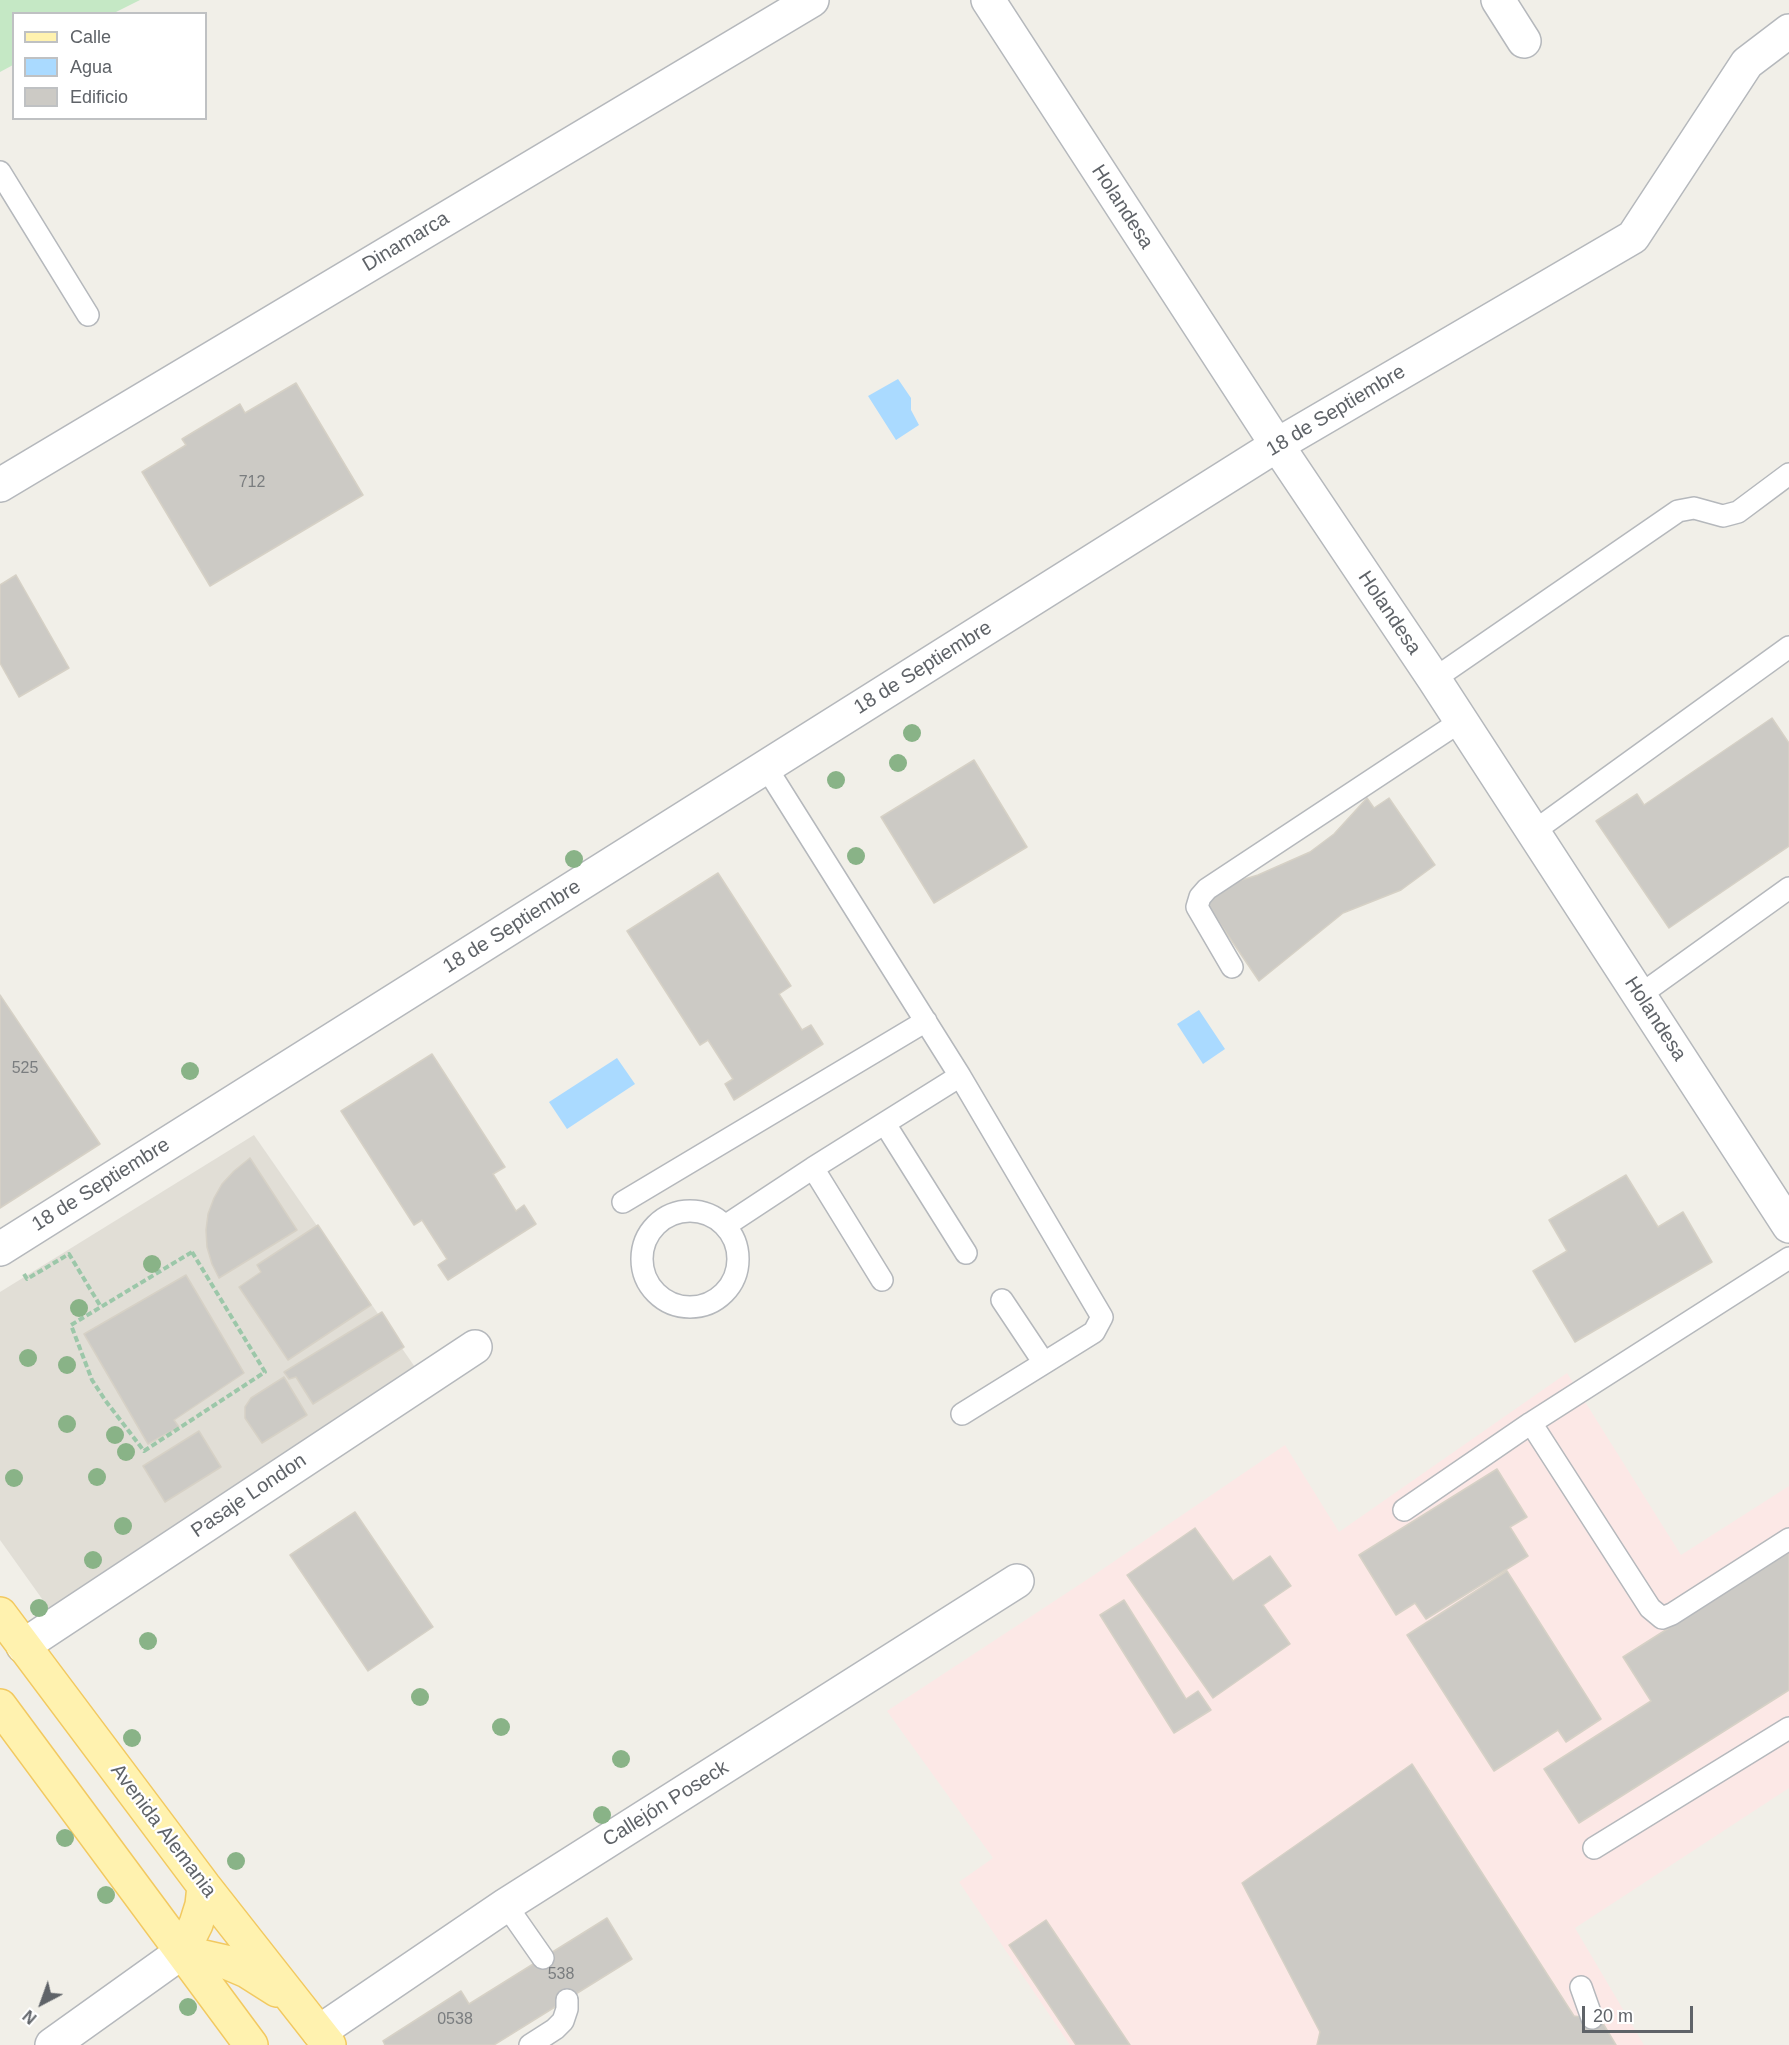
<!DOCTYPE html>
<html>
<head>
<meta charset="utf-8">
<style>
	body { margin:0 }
	#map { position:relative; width:1789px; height:2045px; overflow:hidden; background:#f1efe8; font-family:Helvetica,sans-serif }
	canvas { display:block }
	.legend { position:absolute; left:12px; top:12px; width:195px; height:108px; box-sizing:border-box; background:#fff; border:2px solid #bfc1c3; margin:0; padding:8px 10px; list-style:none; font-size:18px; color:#5f6368 }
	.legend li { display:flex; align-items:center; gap:12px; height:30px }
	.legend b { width:30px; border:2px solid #bfc1c3 }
	.north { position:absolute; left:12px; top:1973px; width:60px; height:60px; -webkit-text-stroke:4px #fff; paint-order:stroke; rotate:221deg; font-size:16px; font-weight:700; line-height:24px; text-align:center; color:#5f6368 }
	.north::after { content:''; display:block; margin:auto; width:21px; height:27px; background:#5f6368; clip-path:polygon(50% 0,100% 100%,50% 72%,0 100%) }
	.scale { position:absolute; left:1582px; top:2006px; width:111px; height:27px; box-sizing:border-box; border:3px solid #5f6368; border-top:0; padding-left:8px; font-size:18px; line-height:21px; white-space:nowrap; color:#5f6368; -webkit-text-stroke:4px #fff; paint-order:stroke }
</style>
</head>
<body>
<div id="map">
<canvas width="1789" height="2045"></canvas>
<ul class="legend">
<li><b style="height:8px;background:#fff2af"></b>Calle</li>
<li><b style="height:16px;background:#aadaff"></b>Agua</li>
<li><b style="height:16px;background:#cccac5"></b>Edificio</li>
</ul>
<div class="north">N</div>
<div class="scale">20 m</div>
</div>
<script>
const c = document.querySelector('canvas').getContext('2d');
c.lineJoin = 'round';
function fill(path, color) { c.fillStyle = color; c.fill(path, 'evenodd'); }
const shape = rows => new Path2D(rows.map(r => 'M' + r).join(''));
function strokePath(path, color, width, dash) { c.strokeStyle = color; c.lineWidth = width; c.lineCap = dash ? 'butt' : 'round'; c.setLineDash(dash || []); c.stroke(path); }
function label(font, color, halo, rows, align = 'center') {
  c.font = font + ' Helvetica,sans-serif'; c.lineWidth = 4.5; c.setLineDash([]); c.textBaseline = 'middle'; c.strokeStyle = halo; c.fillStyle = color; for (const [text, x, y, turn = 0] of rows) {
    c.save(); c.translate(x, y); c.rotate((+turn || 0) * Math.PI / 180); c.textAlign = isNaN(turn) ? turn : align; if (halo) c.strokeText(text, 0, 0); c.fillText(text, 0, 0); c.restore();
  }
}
fill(shape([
	[254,1135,417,1370,50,1610,0,1540,0,1292]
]), '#e1ded6');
fill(shape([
	[1567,1373,1681,1555,1789,1486,1789,1788,1575,1928,1644,2045,1070,2045,959,1882,993,1858,887,1711,1094,1575,1285,1445,1339,1532]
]), '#fce8e6');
fill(shape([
	[0,0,140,0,114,13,14,14,13,65,0,72]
]), '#c5e8c5');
fill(shape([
	[898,379,911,398,911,410,919,425,896,440,868,396],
	[1199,1010,1225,1049,1203,1064,1177,1024],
	[617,1058,635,1084,567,1129,549,1102]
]), '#aadaff');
const building = shape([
	[296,383,363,495,210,586,142,472,186,445,182,439,240,404,245,413,296,383],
	[16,575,69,668,19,697,0,663,0,585,16,575],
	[1772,718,1789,743,1789,846,1669,928,1596,821,1637,794,1644,805,1772,718],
	[974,760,1027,847,934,903,881,817,974,760],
	[1367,798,1374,808,1389,798,1435,865,1401,890,1343,913,1259,981,1204,900,1229,884,1258,875,1310,852,1334,834,1367,798],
	[718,873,791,986,779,994,802,1030,811,1025,823,1044,734,1100,725,1084,733,1079,708,1040,700,1045,627,931,718,873],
	[0,995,100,1144,0,1208,0,995],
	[432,1054,505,1167,493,1174,516,1211,524,1205,536,1224,448,1280,438,1265,447,1259,422,1220,414,1225,341,1111,432,1054],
	[250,1158,297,1230,219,1278,212,1264,207,1247,206,1230,208,1214,214,1198,222,1184,234,1171,250,1158],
	[1626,1175,1658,1227,1683,1212,1712,1262,1575,1342,1533,1271,1567,1251,1549,1220,1626,1175],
	[318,1225,371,1305,288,1360,239,1287,261,1272,257,1265,318,1225],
	[186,1275,244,1373,174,1420,179,1427,148,1444,84,1334,186,1275],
	[382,1312,404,1347,313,1404,296,1377,289,1379,284,1372,382,1312],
	[284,1377,307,1415,262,1443,245,1418,245,1407,251,1398,284,1377],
	[199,1431,221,1467,165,1502,143,1466,199,1431],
	[1497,1469,1527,1517,1510,1527,1528,1556,1426,1619,1415,1603,1396,1615,1359,1555,1497,1469],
	[355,1512,433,1627,368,1671,290,1555,355,1512],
	[1195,1528,1233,1581,1270,1556,1291,1586,1263,1605,1290,1644,1213,1698,1127,1575,1195,1528],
	[1789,1552,1789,1690,1579,1823,1544,1769,1651,1701,1623,1657,1789,1552],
	[1507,1571,1601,1719,1566,1742,1558,1730,1494,1771,1407,1635,1507,1571],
	[1124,1600,1186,1699,1198,1691,1211,1710,1174,1733,1100,1615,1124,1600],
	[1412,1764,1574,2016,1601,2020,1616,2045,1317,2045,1320,2032,1242,1883,1412,1764],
	[607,1918,632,1959,494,2045,385,2045,383,2041,461,1991,469,2004,607,1918],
	[1046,1920,1130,2045,1076,2045,1009,1945,1046,1920]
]);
fill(building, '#cccac5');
strokePath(building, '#d6d1c6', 1.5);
const lane = shape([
	[0,172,88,315],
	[1434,679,1678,511,1694,508,1723,516,1738,512,1789,474],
	[766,767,960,1076,1102,1317,1094,1332,962,1414],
	[1533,832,1789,647],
	[1232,967,1197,907,1200,897,1207,889,1461,721],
	[1640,995,1789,888],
	[885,1124,966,1253],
	[813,1168,882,1280],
	[623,1202,926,1021],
	'642 1259a48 48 0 1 1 96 0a48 48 0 1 1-96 0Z',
	[725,1226,813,1168,960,1076],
	[1002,1300,1044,1363],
	[1531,1423,1650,1608,1662,1618,1672,1614,1789,1539],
	[1404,1510,1531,1423,1789,1258],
	[1594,1848,1789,1728],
	[506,1905,543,1958],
	[1581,1987,1592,2018],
	[530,2045,555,2029,563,2021,567,2009,567,2000]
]);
const street = shape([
	[988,0,1277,445,1434,679,1789,1226],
	[1498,0,1524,41],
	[0,485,812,0],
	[0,1249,1277,445,1633,237,1747,63,1789,31],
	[23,1646,475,1347],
	[319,2032,506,1905,1017,1581],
	[52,2045,182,1952]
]);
const primary = shape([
	[0,1614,204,1886,329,2045],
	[0,1706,251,2045],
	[182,1952,226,1962,247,1971,277,1990],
	[182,1952,196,1924,202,1905,204,1886]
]);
strokePath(lane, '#b5b8bc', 24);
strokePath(street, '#b5b8bc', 36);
strokePath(primary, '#f2c960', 36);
strokePath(shape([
	[192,1252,265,1372,144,1451,105,1400,92,1380,71,1325,192,1252],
	[24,1274,27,1279,69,1254,101,1307]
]), '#9cc7a9', 4, [6, 3]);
strokePath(lane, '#fff', 21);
strokePath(street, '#fff', 33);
strokePath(primary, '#fff2af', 33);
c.fillStyle = '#89b387';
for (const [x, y] of [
	[912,733],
	[898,763],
	[836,780],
	[856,856],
	[574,859],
	[190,1071],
	[152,1264],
	[79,1308],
	[28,1358],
	[67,1365],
	[67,1424],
	[115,1435],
	[126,1452],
	[97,1477],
	[14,1478],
	[123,1526],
	[93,1560],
	[39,1608],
	[148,1641],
	[420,1697],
	[501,1727],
	[132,1738],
	[621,1759],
	[602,1815],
	[65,1838],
	[236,1861],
	[106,1895],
	[188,2007]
]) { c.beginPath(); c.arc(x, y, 9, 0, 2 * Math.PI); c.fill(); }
label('16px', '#7a7d7f', null, [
	["712",252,483],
	["525",25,1069],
	["538",561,1975],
	["0538",455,2020]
]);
label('20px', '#5f6368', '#fff', [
	["Holandesa",1122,207,57],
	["Dinamarca",406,242,-31],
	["18 de Septiembre",1336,411,-31],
	["Holandesa",1389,613,56],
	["18 de Septiembre",923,668,-32],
	["18 de Septiembre",512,927,-32],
	["Holandesa",1655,1019,57],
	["18 de Septiembre",101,1185,-32],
	["Pasaje London",249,1496,-34],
	["Callejón Poseck",666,1804,-32],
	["Avenida Alemania",163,1831,53]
]);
</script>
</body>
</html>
